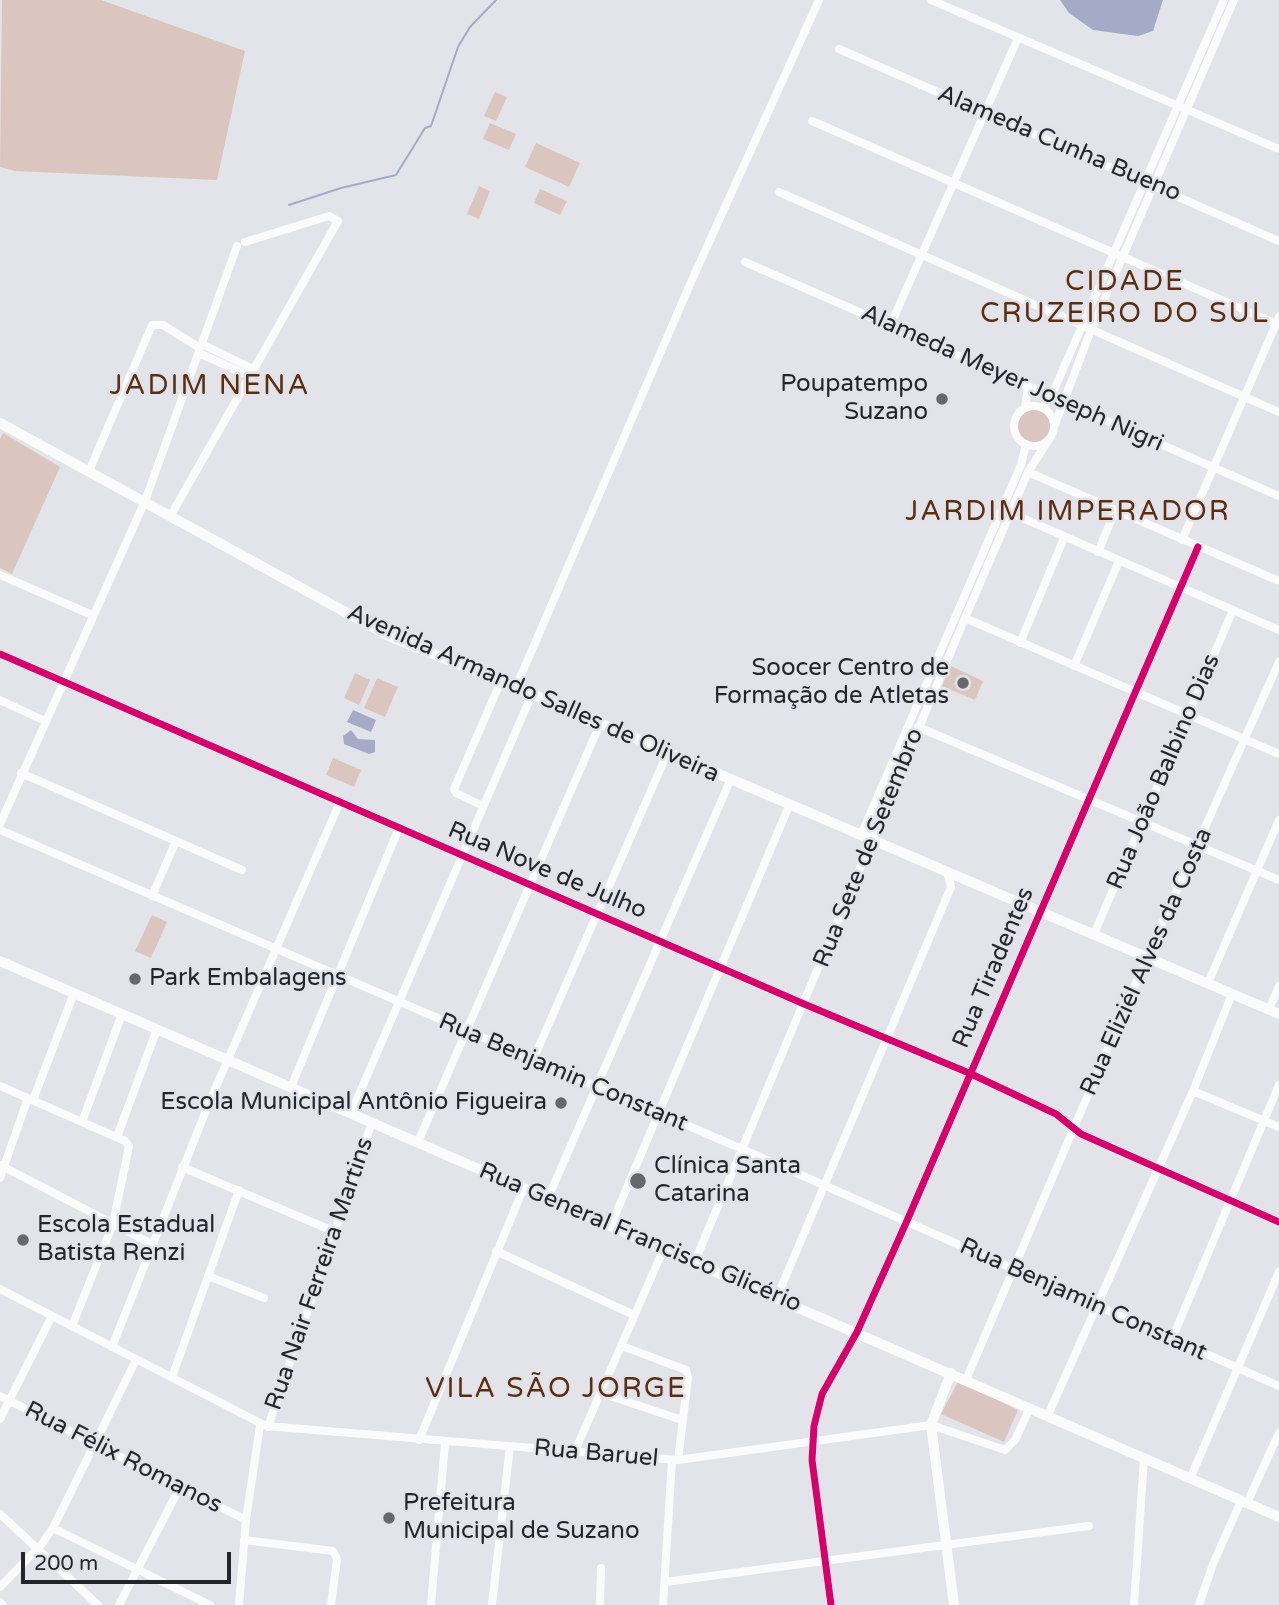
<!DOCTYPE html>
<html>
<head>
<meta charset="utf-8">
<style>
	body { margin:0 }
	#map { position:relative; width:1279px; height:1605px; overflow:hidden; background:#e3e4e9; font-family:"Varela Round",sans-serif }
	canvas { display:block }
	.scale { position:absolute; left:21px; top:1552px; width:210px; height:32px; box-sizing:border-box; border:4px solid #242528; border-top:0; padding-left:9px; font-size:21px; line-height:24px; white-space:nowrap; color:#242528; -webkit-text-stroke:5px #e1e3eb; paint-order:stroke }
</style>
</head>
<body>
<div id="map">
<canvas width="1279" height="1605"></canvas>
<div class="scale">200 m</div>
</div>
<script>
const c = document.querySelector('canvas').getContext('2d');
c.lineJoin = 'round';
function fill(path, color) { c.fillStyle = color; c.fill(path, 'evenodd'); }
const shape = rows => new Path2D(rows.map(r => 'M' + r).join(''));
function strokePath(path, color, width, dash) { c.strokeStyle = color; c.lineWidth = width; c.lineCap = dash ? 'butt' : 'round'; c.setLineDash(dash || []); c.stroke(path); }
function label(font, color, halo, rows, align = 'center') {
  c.font = font + ' "Varela Round",sans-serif'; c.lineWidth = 5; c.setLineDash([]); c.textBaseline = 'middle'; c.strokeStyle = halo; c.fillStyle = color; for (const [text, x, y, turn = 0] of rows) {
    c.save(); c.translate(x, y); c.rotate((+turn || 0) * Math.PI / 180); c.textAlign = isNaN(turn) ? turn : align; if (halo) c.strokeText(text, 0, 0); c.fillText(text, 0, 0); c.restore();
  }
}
fill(shape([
	[2,0,101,0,245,51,217,180,15,171,0,167],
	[495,92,507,97,496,121,484,116],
	[490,123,516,134,509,150,483,139],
	[536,143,580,163,569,187,525,167],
	[479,186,490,191,479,219,467,214],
	[540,189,567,201,560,215,534,203],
	'1017 426a17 17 0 1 1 34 0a17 17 0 1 1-34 0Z',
	[3,433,60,467,12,574,0,568,0,439],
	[951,666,983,681,975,700,942,686],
	[355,673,370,680,359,705,344,698],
	[377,678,398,687,385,717,364,708],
	[333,758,361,770,354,787,326,775],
	[152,915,167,922,151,958,135,951],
	[959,1380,1018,1410,1004,1442,941,1414]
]), '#dac6be');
fill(shape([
	[1060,0,1163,0,1153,31,1138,36,1093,30,1069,13],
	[353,710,376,720,371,732,347,722],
	[351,730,358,739,375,740,375,752,369,754,344,744,343,736]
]), '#a5aac7');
strokePath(shape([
	[289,205,341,188,396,175,425,128,431,126,458,47,470,27,496,0]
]), '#a5aac7', 2);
strokePath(shape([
	[931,0,1279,149],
	[839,49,1279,241],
	[812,121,1279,325],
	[779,192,1279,412],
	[745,262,1279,496],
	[890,326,1018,38],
	[202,344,253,369],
	[199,353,249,376],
	'1014 426a20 20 0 1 1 40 0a20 20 0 1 1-40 0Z',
	[1042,407,1051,397,1224,0],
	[1025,408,1028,386],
	[1054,427,1091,330,1234,0],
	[89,471,152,325,163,325,200,348],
	[1028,472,1279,581],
	[1011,513,1279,630],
	[171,515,338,221,329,216,245,242],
	[1182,540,1279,317],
	[1098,552,1115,511],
	[0,575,92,615],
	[965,618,1279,754],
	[1020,643,1064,538],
	[0,654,804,1004,969,1073,1056,1114,1081,1134,1279,1222],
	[1074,666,1119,561],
	[516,687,691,282,819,0],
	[0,700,45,721],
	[918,727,1279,880],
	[21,773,242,870],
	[483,806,456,793,454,789,501,681],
	[0,824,145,501,237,246],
	[0,830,742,1149,1279,1386],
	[861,835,1021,465,1026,444],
	[152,896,176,841],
	[1094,934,1233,610],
	[1208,983,1279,820],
	[1269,1009,1279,986],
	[533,1060,667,754],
	[0,1086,125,1141,129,1146,113,1224,72,1326],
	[291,1087,399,828],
	[1193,1091,1279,1127],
	[33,1100,74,993],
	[351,1113,532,694],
	[82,1122,122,1014],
	[117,1137,157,1029],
	[418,1142,600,724],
	[0,1165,152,1244],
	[182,1167,333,1231],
	[0,1178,28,1098],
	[548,1198,730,781],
	[611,1225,789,806],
	[496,1251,634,1315],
	[695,1261,965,618,1028,472,1049,439],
	[208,1276,264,1298],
	[0,1289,266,1426,678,1460,931,1425,1005,1450,1015,1440,1030,1408],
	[777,1297,951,887,947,872],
	[1172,1339,1279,1085],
	[622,1346,686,1370,688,1378,678,1460],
	[112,1347,209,1103,340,802],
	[172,1377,239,1190],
	[966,1380,1147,957,1279,662],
	[601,1393,682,1420],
	[0,1396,246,1520],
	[1048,1415,1193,1091,1232,994],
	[0,1419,52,1316],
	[268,1427,372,1122],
	[419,1440,524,1187],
	[575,1451,664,1248],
	[1190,1479,1279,1272],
	[1247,1503,1279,1433],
	[0,1514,98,1605],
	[53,1528,210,1605],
	[244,1540,333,1551,337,1559,331,1605],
	[665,1582,1089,1526],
	[0,1587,41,1545,53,1528,136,1360],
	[0,1602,3,1605],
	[119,1605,180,1487],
	[239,1605,246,1520,260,1425],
	[431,1605,445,1443],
	[492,1605,510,1446],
	[600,1605,601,1568],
	[663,1605,672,1460],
	[831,1605,812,1460,814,1426,822,1394,857,1332,906,1223,1198,547],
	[1134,1605,1144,1458],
	[1199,1605,1213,1564,1241,1501]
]), '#fbfbfc', 8);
strokePath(shape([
	[0,423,389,636,532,694,1279,1014],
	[0,961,1279,1517],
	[951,1373,931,1425,954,1605]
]), '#fbfbfc', 10);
strokePath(shape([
	[0,654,804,1004,969,1073,1056,1114,1081,1134,1279,1222],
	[831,1605,812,1460,814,1426,822,1394,857,1332,906,1223,1198,547]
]), '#d6006c', 7);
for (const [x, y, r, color] of [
	[942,399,7,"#67686c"],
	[963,683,7,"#67686c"],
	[135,979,7,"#67686c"],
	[561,1103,7,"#67686c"],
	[638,1181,9,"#67686c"],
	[23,1240,7,"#67686c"],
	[389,1518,7,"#67686c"]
]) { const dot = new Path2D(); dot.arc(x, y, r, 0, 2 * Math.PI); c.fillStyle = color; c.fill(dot); strokePath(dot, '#e1e3eb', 2.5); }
label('24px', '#242528', '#e1e3eb', [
	["Alameda Cunha Bueno",1059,144,23],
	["Alameda Meyer Joseph Nigri",1012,379,24],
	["Avenida Armando Salles de Oliveira",533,694,24],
	["Rua João Balbino Dias",1164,772,-67],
	["Rua Sete de Setembro",869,848,-68],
	["Rua Nove de Julho",547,871,23],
	["Rua Eliziél Alves da Costa",1147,962,-66],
	["Rua Tiradentes",994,968,-67],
	["Rua Benjamin Constant",563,1073,23],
	["Rua General Francisco Glicério",640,1238,23],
	["Rua Nair Ferreira Martins",320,1274,-71],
	["Rua Benjamin Constant",1083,1300,24],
	["Rua Baruel",596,1454,5],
	["Rua Félix Romanos",123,1458,27]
]);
label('24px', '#242528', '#e1e3eb', [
	["Poupatempo",928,385,"right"],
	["Suzano",928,413,"right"],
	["Soocer Centro de",949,669,"right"],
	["Formação de Atletas",949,697,"right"],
	["Park Embalagens",149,979],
	["Escola Municipal Antônio Figueira",547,1103,"right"],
	["Clínica Santa",654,1167],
	["Catarina",654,1195],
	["Escola Estadual",37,1226],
	["Batista Renzi",37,1254],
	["Prefeitura",403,1504],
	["Municipal de Suzano",403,1532]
], 'left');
c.letterSpacing = '2px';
label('28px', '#5c2d0f', '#e1e3eb', [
	["CIDADE",1125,283],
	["CRUZEIRO DO SUL",1125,315],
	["JADIM NENA",210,387],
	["JARDIM IMPERADOR",1068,513],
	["VILA SÃO JORGE",556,1390]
]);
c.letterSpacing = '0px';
</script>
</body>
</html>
